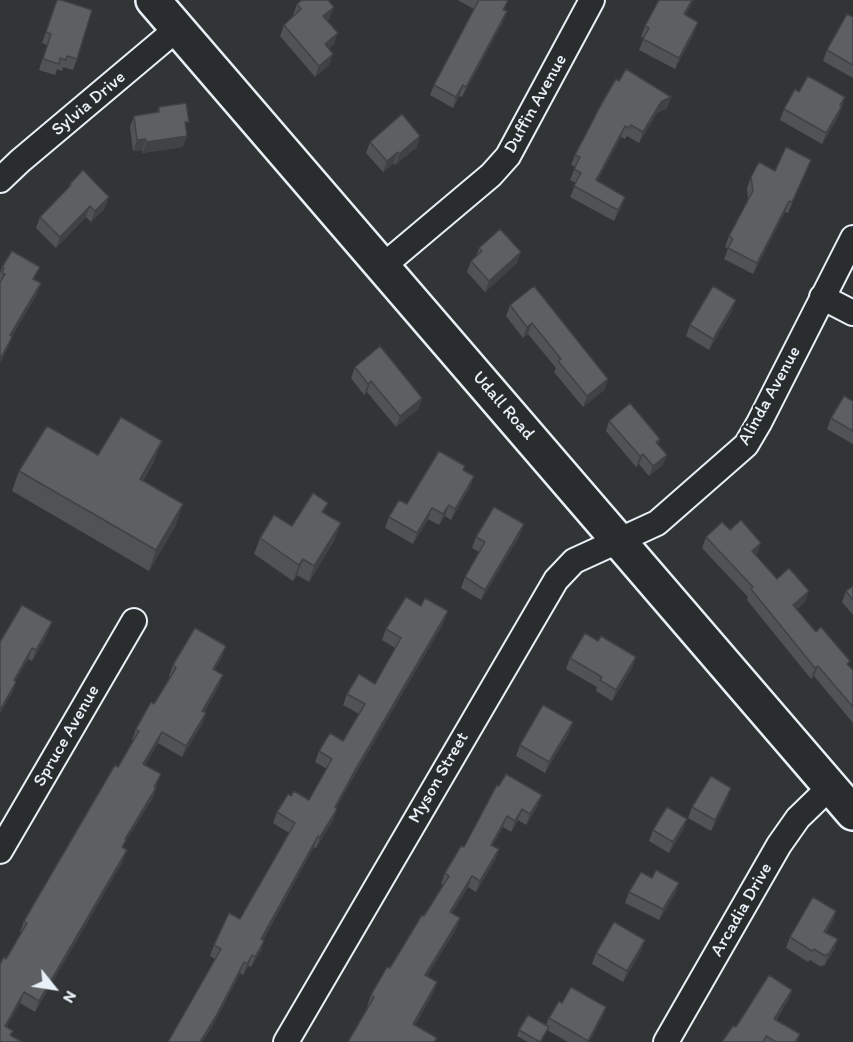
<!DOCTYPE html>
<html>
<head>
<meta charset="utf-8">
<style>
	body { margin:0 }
	#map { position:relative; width:853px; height:1042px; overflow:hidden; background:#323536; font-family:Itim,sans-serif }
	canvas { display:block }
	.north { position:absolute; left:24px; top:958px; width:60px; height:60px; -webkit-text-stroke:4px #2a2d2e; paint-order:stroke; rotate:120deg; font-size:16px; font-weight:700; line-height:24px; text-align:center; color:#e8f1f8 }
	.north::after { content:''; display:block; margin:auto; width:21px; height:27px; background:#e8f1f8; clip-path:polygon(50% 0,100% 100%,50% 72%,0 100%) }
</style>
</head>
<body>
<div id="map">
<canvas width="853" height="1042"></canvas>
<div class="north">N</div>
</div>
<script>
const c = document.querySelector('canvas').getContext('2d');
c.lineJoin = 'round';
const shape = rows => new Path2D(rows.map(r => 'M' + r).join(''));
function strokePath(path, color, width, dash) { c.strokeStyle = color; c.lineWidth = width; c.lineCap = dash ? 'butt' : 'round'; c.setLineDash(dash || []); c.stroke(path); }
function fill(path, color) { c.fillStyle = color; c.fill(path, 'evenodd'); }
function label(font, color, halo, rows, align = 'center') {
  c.font = font + ' Itim,sans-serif'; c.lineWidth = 4.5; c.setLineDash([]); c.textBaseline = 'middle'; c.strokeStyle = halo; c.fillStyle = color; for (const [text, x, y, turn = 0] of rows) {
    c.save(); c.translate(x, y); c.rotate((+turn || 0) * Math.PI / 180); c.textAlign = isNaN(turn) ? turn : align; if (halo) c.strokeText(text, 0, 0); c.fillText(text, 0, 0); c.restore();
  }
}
const street = shape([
	[0,180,20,161,178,28],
	[383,266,491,175,508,156,592,0],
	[822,297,853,313],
	[0,851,134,621],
	[286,1042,556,580,574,561,657,523,746,445,759,423,853,238],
	[666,1042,779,845,798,818,830,787]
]);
const secondary = shape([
	[153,0,853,813]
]);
strokePath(street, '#e8f1f8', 28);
strokePath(secondary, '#e8f1f8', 38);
strokePath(street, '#2a2d2e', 24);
strokePath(secondary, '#2a2d2e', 33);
fill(shape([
	[57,0,77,59,73,70,63,67,62,71,57,69,55,75,39,70,47,45,42,43],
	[459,0,508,0,504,10,503,22,462,97,459,96,453,108,430,95,434,85,474,9,459,1],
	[297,4,330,17,327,21,334,44,328,49,333,54,329,65,315,77,280,36,284,25,294,16,293,15],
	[685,15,698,22,694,33,675,69,639,50,644,38,641,37,645,26],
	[853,17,853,78,823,61,827,50],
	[619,81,671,97,667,108,657,113,639,143,627,136,625,139,621,137,597,181,625,197,621,208,614,221,570,197,576,183,570,180,575,167,571,165,575,155],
	[799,92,845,97,838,117,822,144,780,120,784,109],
	[159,107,186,128,183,147,142,153,142,150,133,151,130,127,134,116,157,113],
	[370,142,417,147,395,165,394,163,383,172,366,153],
	[811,160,788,213,785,212,753,274,724,259,728,249,725,247,729,236,748,199,747,188,751,177],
	[70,184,105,208,91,222,86,217,56,248,36,228,40,217,68,188],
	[479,248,517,263,485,292,467,272,471,261,476,256],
	[2,267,35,280,37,294,12,336,8,347,0,363,0,273],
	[510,305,608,379,604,390,583,407,554,372,556,368,528,334,523,338,506,316],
	[732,311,709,350,686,336,690,325],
	[355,367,422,398,418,409,396,427,367,392,364,395,351,378],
	[853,401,853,444,827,429,831,418],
	[609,421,660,439,658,444,663,465,649,476,639,464,636,467,606,431],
	[98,455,154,461,143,481,176,525,149,571,12,491,19,471],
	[465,466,464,470,474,476,470,487,451,520,445,516,439,525,428,519,413,544,385,528,389,517],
	[324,513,335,539,309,582,297,575,293,581,254,554,260,538],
	[730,530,757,554,756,555,777,579,805,602,797,609,816,632,853,670,853,723,814,676,811,679,747,600,748,597,702,548,706,537],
	[520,535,481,600,461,588,465,577,479,552,472,548,476,537],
	[853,586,853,615,842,602,846,591],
	[444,622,350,783,336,808,333,820,316,848,314,847,263,940,264,941,260,952,251,967,248,966,243,975,240,973,212,1027,202,1042,168,1042,215,959,210,956,214,945,240,919,289,833,273,823,277,812,291,796,309,800,327,769,315,762,319,751,343,741,359,714,343,705,347,694,375,684,395,648,382,640,386,629],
	[48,633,32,661,28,659,15,681,16,682,12,693,0,642],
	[598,641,636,657,632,668,612,701,596,691,597,687,566,669,570,658],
	[222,657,214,670,223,675,219,686,204,712,206,713,202,724,182,757,158,743,145,765,157,785,152,799,125,842,123,848,123,861,35,1012,20,1003,6,1027,13,1031,11,1035,0,1042,6,959,21,933,20,932,24,921,118,767,133,741,132,740,136,729,154,704,170,677,169,676,173,665],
	[573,722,569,733,545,773,516,756,520,745],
	[497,785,538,805,526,825,518,820,511,832,503,827,492,846,499,849,495,860,476,892,468,887,452,913,460,918,456,929,427,976,437,982,433,993,415,1025,367,1006,371,995,424,916,443,885,441,884,445,873,464,847],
	[727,799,711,831,688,818,692,807],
	[687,819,683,830,669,853,649,841,653,830],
	[652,878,679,883,675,894,659,920,625,903,629,892],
	[836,911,832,922,826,933,838,939,834,950,824,966,822,965,821,967,810,960,808,962,786,948,790,937],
	[641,951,623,982,592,964,596,953],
	[792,990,788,1000,776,1021,800,1034,797,1042,722,1042,736,1027],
	[549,1018,602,1018,589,1042,568,1042,547,1030,541,1042,528,1042,517,1036,519,1030,546,1025]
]), '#4f5355');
fill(shape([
	[692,0,694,0,680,25,684,14],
	[334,7,330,17,319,27,323,16],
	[507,11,503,22,462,97,466,87],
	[698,22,694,33,675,69,679,58],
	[338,33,334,44,321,55,325,44],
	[333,54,329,65,315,77,319,66],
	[463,85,459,96,453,108,456,97],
	[671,97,667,108,657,113,639,143,643,132,661,102],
	[842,106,838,117,822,144,826,133],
	[625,126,621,137,592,191,596,180],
	[187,136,183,147,142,153,146,142],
	[420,136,417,147,395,165,399,154],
	[146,139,142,150,133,151,137,140],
	[398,152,394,163,383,172,387,161],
	[811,160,807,171,788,213,792,202],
	[109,197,105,208,91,222,95,211],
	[625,197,621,208,614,221,618,210],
	[789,201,785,212,753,274,757,263],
	[90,206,86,217,56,248,60,237],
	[521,252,517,263,485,292,489,281],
	[41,283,37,294,6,346,10,335],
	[736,300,732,311,709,350,713,339],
	[532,323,528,334,523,338,527,327],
	[12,337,8,347,0,363,0,359],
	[608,379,604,390,583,407,587,396],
	[371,381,367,392,364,395,368,384],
	[422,398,418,409,396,427,400,416],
	[162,441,154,461,132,499,140,479],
	[643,454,639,464,636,467,640,456],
	[667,455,663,465,649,476,653,466],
	[474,476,470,487,451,520,455,509],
	[183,504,176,525,149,571,156,550],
	[449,505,445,516,439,525,443,514],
	[432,508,428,519,413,544,417,533],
	[341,523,335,539,309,582,314,566],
	[524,524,520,535,481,600,485,590],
	[761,543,757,554,748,562,752,551],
	[303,559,297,575,293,581,299,565],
	[809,591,805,602,789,616,793,605],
	[448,611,444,622,350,783,331,818,335,807,354,772],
	[52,622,48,633,32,661,36,650],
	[226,646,222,657,209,680,213,669],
	[32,648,28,659,10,691,14,680],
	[636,657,632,668,612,701,616,690],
	[818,666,814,676,811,679,815,668],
	[223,675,219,686,198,722,202,711],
	[16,682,12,693,0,714,0,710],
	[206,713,202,724,182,757,186,746],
	[573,722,569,733,545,773,549,762],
	[162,732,158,743,139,775,143,764],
	[161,774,157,785,150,798,154,787],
	[156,788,152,799,125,842,122,851,118,858,125,839],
	[731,788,727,799,711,831,715,820],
	[542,795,538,805,526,825,530,814],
	[337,809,333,820,316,848,320,837],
	[522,809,518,820,511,832,515,821],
	[507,816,503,827,487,855,491,845],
	[687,819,683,830,669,853,673,842],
	[318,836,314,847,257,950,261,939],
	[499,849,495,860,476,892,480,881],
	[127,850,123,861,35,1012,39,1001],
	[472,876,468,887,446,923,450,912],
	[679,883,675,894,659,920,663,909],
	[836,911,832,922,820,943,824,932],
	[460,918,456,929,421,986,425,975],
	[838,939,834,950,824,966,828,955],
	[645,940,641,951,623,982,627,971],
	[264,941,260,952,251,967,255,957],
	[252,955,248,966,243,975,247,964],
	[244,962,240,973,212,1027,202,1042,200,1042],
	[437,982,433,993,409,1035,413,1024],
	[792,990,788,1000,770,1030,774,1019],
	[24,992,20,1003,1,1037,5,1026],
	[606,1007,602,1018,589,1042,587,1042]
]), '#404345');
const building = shape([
	[57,0,61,0,92,10,77,59,67,56,66,60,60,58,59,64,43,59,51,34,46,32,57,0],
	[302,0,328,0,334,7,323,16,338,33,325,44,333,54,319,66,284,25,301,9,297,4,302,0],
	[479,0,508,0,503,10,507,11,466,87,463,85,456,97,434,85,479,0],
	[659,0,692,0,684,14,698,22,679,58,643,39,649,28,645,26,659,0],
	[847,14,853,17,853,65,827,50,847,14],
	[626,69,671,97,661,102,643,132,631,125,629,128,625,126,596,180,625,197,618,210,574,186,581,173,574,169,580,157,575,155,602,103,616,79,619,81,626,69],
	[808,76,845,97,840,105,842,106,826,133,784,109,795,89,799,92,808,76],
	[186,103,189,122,185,122,187,136,146,142,146,139,137,140,134,116,159,112,159,107,186,103],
	[402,114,420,136,399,154,398,152,387,161,370,142,402,114],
	[786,147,811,160,792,202,789,201,757,263,728,248,733,239,729,236,753,191,751,177,759,162,775,171,786,147],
	[83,170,109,197,95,211,90,206,60,237,40,217,71,185,70,184,83,170],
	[500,229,521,252,489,281,471,261,482,251,479,248,500,229],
	[12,251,40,267,33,279,41,283,10,335,12,337,0,359,0,282,5,274,2,273,4,268,2,267,12,251],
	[534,286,608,379,587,396,558,361,561,359,532,323,527,327,510,305,534,286],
	[713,286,736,300,713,339,690,325,713,286],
	[380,346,422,398,400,416,371,381,368,384,355,367,380,346],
	[844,396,853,401,853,431,831,418,844,396],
	[630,403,660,439,656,442,667,455,653,466,643,454,640,456,609,421,630,403],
	[121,417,162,441,140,479,183,504,156,550,19,471,47,426,98,455,121,417],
	[439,451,465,466,463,470,474,476,455,509,449,505,443,514,432,508,417,533,389,517,399,500,407,504,439,451],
	[313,493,328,503,322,512,341,523,314,566,303,559,299,565,260,538,274,515,292,526,313,493],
	[494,507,524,524,485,590,465,577,485,542,476,537,494,507],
	[741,520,761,543,752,551,777,579,789,568,809,591,793,605,816,632,821,627,850,661,847,664,853,670,853,707,818,666,815,668,751,589,753,587,706,537,722,522,730,530,741,520],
	[853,586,853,600,846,591,853,586],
	[406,597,421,606,425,598,448,611,354,772,335,807,337,809,320,837,318,836,261,939,264,941,255,957,252,955,247,964,244,962,216,1016,200,1042,168,1042,221,949,214,945,229,913,240,919,295,823,277,812,288,794,291,796,294,791,309,800,332,759,319,751,330,733,343,741,365,704,347,694,359,674,375,684,401,638,386,629,406,597],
	[22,605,52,622,36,650,32,648,14,680,16,682,0,710,0,642,22,605],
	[195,628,226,646,213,669,223,675,202,711,206,713,186,746,162,732,143,764,161,774,154,787,156,788,125,839,126,840,122,847,127,850,39,1001,24,992,5,1026,13,1031,10,1035,22,1042,0,1042,0,964,4,957,6,959,27,923,24,921,115,765,118,767,139,731,136,729,151,702,154,704,176,668,173,665,195,628],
	[585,633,598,641,601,636,636,657,616,690,600,680,602,677,570,658,585,633],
	[543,705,573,722,549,762,520,745,543,705],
	[506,774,542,795,530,814,522,809,515,821,507,816,491,845,499,849,480,881,472,876,450,912,460,918,425,975,437,982,413,1024,437,1038,434,1042,348,1042,374,997,371,995,387,967,390,968,422,915,424,916,449,876,445,873,461,846,464,847,497,785,499,786,506,774],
	[711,776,731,788,715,820,692,807,711,776],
	[667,807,687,819,673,842,653,830,667,807],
	[656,870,679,883,663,909,629,892,641,872,652,878,656,870],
	[813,897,836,911,824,932,838,939,828,955,826,954,825,956,814,949,812,951,790,937,813,897],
	[614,922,645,940,627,971,596,953,614,922],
	[769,975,792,990,774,1019,800,1034,795,1042,776,1042,766,1036,763,1042,722,1042,733,1026,736,1027,769,975],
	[571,987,606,1007,588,1041,549,1018,559,1001,562,1003,571,987],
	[528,1015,549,1027,540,1042,519,1030,528,1015]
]);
fill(building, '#5c6063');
strokePath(building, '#404345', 1.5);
label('18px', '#e8f1f8', '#2a2d2e', [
	["Sylvia Drive",89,104,-40],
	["Duffin Avenue",536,104,-61],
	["Alinda Avenue",770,396,-61],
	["Udall Road",503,406,49],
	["Spruce Avenue",67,736,-60],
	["Myson Street",439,778,-60],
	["Arcadia Drive",742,910,-60]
]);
</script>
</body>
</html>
